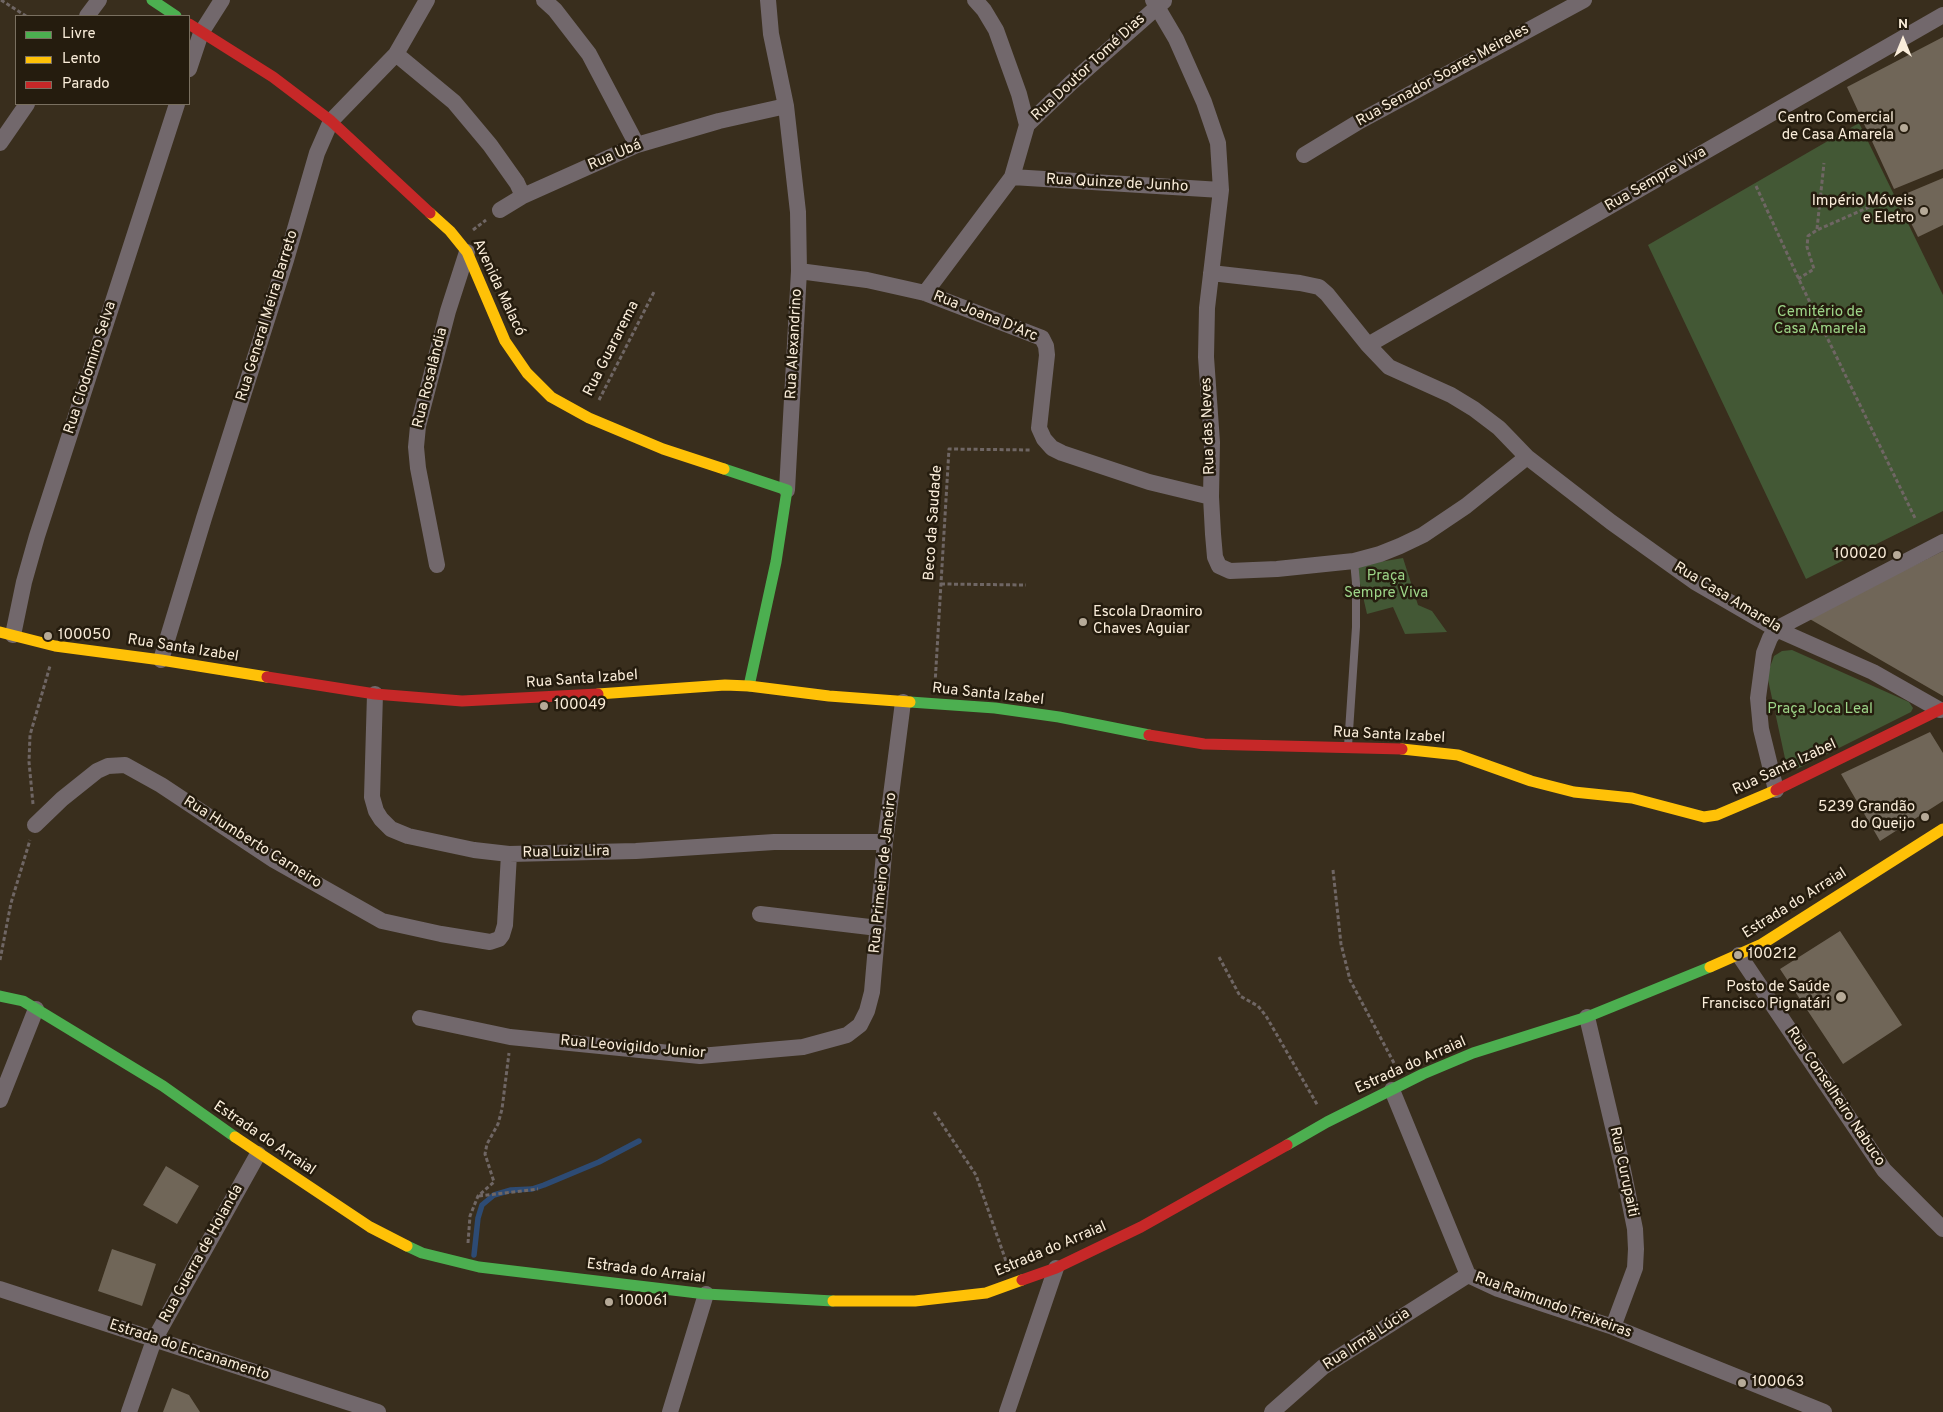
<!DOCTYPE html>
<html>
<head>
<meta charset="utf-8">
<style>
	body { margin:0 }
	#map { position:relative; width:1943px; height:1412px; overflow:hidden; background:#392e1d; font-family:Overpass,sans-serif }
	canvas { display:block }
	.legend { position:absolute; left:15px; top:15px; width:175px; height:90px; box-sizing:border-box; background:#251c0e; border:1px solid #7a7060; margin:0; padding:6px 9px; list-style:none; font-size:15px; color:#faedda }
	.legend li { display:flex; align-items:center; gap:10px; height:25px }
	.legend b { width:25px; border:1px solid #7a7060 }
	.north { position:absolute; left:1878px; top:15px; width:50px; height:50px; -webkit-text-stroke:4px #251c0e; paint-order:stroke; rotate:0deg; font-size:14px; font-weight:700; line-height:20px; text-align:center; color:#faedda }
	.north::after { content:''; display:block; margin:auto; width:18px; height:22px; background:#faedda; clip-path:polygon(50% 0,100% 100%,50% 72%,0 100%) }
</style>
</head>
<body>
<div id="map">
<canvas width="1943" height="1412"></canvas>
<ul class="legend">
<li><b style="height:6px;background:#4caf50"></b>Livre</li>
<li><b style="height:6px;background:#ffc107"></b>Lento</li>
<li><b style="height:6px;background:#c62828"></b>Parado</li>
</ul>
<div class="north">N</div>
</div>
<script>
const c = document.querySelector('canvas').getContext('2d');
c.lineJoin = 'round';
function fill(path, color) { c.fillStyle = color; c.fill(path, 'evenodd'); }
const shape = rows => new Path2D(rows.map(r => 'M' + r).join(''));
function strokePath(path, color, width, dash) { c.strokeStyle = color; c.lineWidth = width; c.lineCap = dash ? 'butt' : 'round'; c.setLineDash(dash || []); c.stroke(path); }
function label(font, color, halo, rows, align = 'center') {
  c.font = font + ' Overpass,sans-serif'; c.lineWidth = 5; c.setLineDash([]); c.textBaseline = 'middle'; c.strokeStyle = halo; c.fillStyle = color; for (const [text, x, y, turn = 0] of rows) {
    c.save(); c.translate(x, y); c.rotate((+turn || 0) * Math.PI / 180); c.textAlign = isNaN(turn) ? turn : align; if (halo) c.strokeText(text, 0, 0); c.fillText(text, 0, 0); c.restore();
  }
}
fill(shape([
	[1859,123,1943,295,1943,511,1806,579,1648,245],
	[1403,558,1418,605,1432,611,1447,632,1405,634,1393,607,1367,614,1356,566],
	[1792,650,1909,702,1913,708,1911,712,1797,769,1789,768,1786,763,1767,675,1774,656,1782,651]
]), '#435835');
strokePath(shape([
	[474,1255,478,1218,482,1205,494,1195,511,1190,532,1189,544,1185,599,1162,639,1141]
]), '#2d4b74', 5.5);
fill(shape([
	[1943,37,1943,169,1894,189,1847,87],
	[1943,178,1943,225,1918,237,1898,197],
	[1943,551,1943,696,1808,618],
	[1930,732,1943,753,1943,801,1880,841,1841,774],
	[1840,931,1902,1025,1843,1064,1780,969],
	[166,1166,199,1186,177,1224,143,1205],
	[112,1249,156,1264,142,1306,98,1291],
	[172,1388,189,1395,200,1412,163,1412]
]), '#706658');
strokePath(shape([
	[1,0,26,16],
	[1756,186,1802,286,1915,518],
	[1817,229,1824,163],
	[473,230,486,220],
	[1798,279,1814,269,1807,247,1808,236,1817,230,1883,201],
	[599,400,655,290],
	[941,584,1026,585],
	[935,684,949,449,1030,450],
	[33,804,29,762,30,735,50,666],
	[1333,870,1341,944,1350,980,1395,1065],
	[1219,957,1240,996,1258,1006,1266,1016,1318,1106],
	[0,960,11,903,30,840],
	[934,1112,976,1175,1007,1264],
	[479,1196,538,1189],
	[468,1243,470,1216,478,1196,494,1182,485,1154,487,1144,498,1124,502,1109,509,1053]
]), '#6f6664', 3, [4, 2.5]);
strokePath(shape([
	[1348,746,1356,627,1356,583,1354,561]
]), '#72686c', 8);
strokePath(shape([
	[544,0,555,10,589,54,637,145],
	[768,0,771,34,786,106,798,212,799,271,787,490],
	[975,0,984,10,996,30,1019,94,1027,125],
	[1153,0,1176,39,1204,102,1218,143,1221,190,1207,308,1206,357,1212,442,1211,497,1213,534,1215,557,1219,566,1230,571,1277,569,1354,561,1380,554,1400,546,1423,535,1466,506,1527,457],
	[87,16,99,0],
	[396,54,454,102,490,145,517,183,523,196],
	[189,69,201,33,222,0],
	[0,143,27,104],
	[1304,155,1360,121,1584,0],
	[1012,177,1221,190],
	[500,210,523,196,637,145,719,121,786,106],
	[799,271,867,280,925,293,1042,338,1046,346,1047,355,1039,428,1044,439,1052,448,1062,453,1149,482,1211,497],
	[1211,273,1300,283,1319,287,1327,294,1368,345,1389,367,1451,395,1474,409,1499,428,1527,457,1611,522,1695,582,1776,629,1873,672,1940,710],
	[925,293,1012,177,1027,125,1071,83,1164,1],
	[1368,345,1943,15],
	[437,565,418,468,416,447,418,426,448,311,467,252],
	[13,635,24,582,37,536,177,104],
	[161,660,204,518,286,260,317,153,331,121,396,54,427,0],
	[375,694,372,797,376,811,381,819,391,829,408,836,474,850,509,854,636,851,774,842,885,842],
	[1776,790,1761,729,1758,698,1764,653,1770,638,1776,629,1943,542],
	[35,825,62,799,97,771,108,766,125,765,161,785,274,860,382,921,441,934,490,942,499,939,502,935,505,925,509,854],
	[760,914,878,928],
	[1739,955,1884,1170,1943,1229],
	[1587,1017,1622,1165,1635,1229,1636,1249,1635,1268,1613,1327],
	[420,1018,510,1037,700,1056,803,1047,847,1035,860,1025,867,1011,872,992,885,842,903,702],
	[1392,1090,1468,1275,1498,1289,1613,1327,1824,1412],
	[0,1100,36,1009],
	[0,1289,378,1412],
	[129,1412,154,1340,258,1154],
	[670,1412,706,1294],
	[1007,1412,1056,1268],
	[1272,1412,1323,1367,1468,1275]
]), '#72686c', 16);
strokePath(shape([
	[152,0,176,16],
	[724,469,787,490,776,562,749,686],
	[910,702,995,708,1059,717,1149,735],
	[0,996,23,1001,163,1086,235,1137],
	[1287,1145,1327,1122,1423,1074,1473,1053,1587,1017,1710,967],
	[407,1246,422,1253,479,1267,706,1294,833,1301]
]), '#4caf50', 11);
strokePath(shape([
	[430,213,450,231,467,252,505,341,527,373,551,397,589,418,663,449,724,469],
	[0,632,55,646,161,660,267,677],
	[598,694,725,685,749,686,829,696,910,702],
	[1402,749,1458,755,1531,781,1574,792,1632,798,1704,817,1717,815,1776,790],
	[1710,967,1762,944,1943,829],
	[235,1137,370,1227,407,1246],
	[833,1301,915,1301,986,1293,1022,1280]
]), '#ffc107', 11);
strokePath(shape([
	[189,24,273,77,331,121,430,213],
	[267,677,375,694,462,701,598,694],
	[1149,735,1204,744,1402,749],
	[1776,790,1943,708],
	[1022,1280,1056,1268,1141,1227,1287,1145]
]), '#c62828', 11);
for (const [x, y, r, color] of [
	[1904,128,5,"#b6aa98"],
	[1924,211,5,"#b6aa98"],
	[1897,555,5,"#b6aa98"],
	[1083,622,5,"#b6aa98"],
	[48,636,5,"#b6aa98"],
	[544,706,5,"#b6aa98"],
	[1925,817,5,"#b6aa98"],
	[1738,955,5,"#b6aa98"],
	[1841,997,6,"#b6aa98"],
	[609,1302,5,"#b6aa98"],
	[1742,1383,5,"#b6aa98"]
]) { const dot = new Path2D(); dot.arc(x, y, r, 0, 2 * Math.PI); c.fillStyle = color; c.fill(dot); strokePath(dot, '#251c0e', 2); }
label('15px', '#faedda', '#251c0e', [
	["Rua Doutor Tomé Dias",1089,68,-43],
	["Rua Senador Soares Meireles",1443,76,-29],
	["Rua Ubá",615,156,-23],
	["Rua Sempre Viva",1656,180,-30],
	["Rua Quinze de Junho",1117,184,3],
	["Avenida Malacó",498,288,65],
	["Rua General Meira Barreto",268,316,-73],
	["Rua Joana D'Arc",985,317,22],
	["Rua Alexandrino",795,344,-87],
	["Rua Guararema",612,349,-63],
	["Rua Clodomiro Selva",91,368,-72],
	["Rua Rosalândia",431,378,-76],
	["Rua das Neves",1209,426,-92],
	["Beco da Saudade",934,523,-86],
	["Rua Casa Amarela",1727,598,31],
	["Rua Santa Izabel",183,649,9],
	["Rua Santa Izabel",582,680,-4],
	["Rua Santa Izabel",988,695,6],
	["Rua Santa Izabel",1389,736,3],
	["Rua Santa Izabel",1785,768,-25],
	["Rua Humberto Carneiro",252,843,32],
	["Rua Luiz Lira",566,853,-1],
	["Rua Primeiro de Janeiro",884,873,-84],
	["Estrada do Arraial",1795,904,-32],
	["Rua Leovigildo Junior",633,1048,5],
	["Estrada do Arraial",1411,1066,-24],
	["Rua Conselheiro Nabuco",1835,1097,56],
	["Estrada do Arraial",264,1139,34],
	["Rua Curupaiti",1623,1172,78],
	["Estrada do Arraial",1051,1250,-23],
	["Rua Guerra de Holanda",202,1254,-61],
	["Estrada do Arraial",646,1272,7],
	["Rua Raimundo Freixeiras",1553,1306,20],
	["Rua Irmã Lúcia",1367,1340,-33],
	["Estrada do Encanamento",189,1351,18]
]);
label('15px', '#faedda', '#251c0e', [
	["Centro Comercial",1894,119,"right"],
	["de Casa Amarela",1894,136,"right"],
	["Império Móveis",1914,202,"right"],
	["e Eletro",1914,219,"right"],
	["100020",1887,555,"right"],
	["Escola Draomiro",1093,613],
	["Chaves Aguiar",1093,630],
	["100050",58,636],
	["100049",554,706],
	["5239 Grandão",1915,808,"right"],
	["do Queijo",1915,825,"right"],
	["100212",1748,955],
	["Posto de Saúde",1830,988,"right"],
	["Francisco Pignatári",1830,1005,"right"],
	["100061",619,1302],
	["100063",1752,1383]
], 'left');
label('15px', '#9dd588', '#251c0e', [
	["Cemitério de",1820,313],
	["Casa Amarela",1820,330],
	["Praça",1386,577],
	["Sempre Viva",1386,594],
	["Praça Joca Leal",1820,710]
]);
</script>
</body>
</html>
